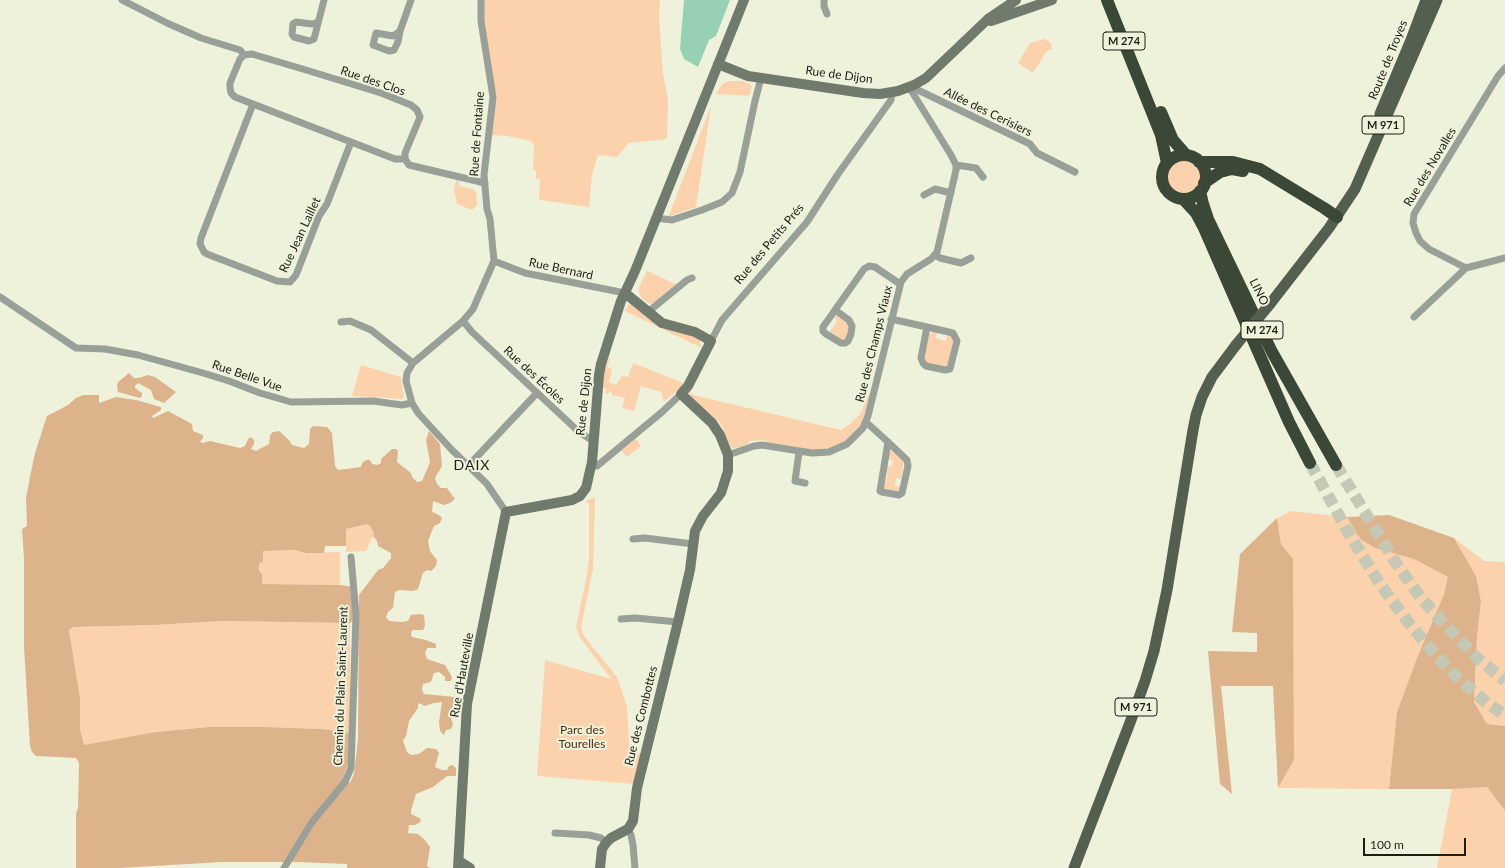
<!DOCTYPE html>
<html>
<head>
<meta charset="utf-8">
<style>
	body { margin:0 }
	#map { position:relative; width:1505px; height:868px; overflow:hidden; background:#eff2db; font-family:Lato,sans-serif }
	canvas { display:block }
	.scale { position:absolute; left:1363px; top:838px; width:103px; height:18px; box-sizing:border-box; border:2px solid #1d1e16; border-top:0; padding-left:5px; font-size:12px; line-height:14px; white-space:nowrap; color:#1d1e16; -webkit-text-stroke:3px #eff2db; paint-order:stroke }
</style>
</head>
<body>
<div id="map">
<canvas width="1505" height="868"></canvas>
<div class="scale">100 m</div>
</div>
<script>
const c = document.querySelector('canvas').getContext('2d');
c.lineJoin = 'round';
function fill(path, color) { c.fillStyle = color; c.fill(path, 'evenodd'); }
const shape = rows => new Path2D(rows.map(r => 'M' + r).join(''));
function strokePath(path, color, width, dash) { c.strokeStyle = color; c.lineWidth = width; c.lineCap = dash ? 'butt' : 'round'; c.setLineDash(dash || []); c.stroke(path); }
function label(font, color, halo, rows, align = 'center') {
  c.font = font + ' Lato,sans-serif'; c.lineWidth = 4; c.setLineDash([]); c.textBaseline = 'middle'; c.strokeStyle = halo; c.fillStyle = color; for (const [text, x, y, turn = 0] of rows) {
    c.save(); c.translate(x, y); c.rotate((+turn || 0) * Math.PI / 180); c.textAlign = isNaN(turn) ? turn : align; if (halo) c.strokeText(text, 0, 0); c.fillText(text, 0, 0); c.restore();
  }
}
fill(shape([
	[484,0,660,0,659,17,663,74,668,99,667,139,629,143,617,157,598,155,592,175,589,207,539,200,540,179,536,179,536,170,533,170,534,145,531,141,507,136,491,135,494,118,484,23],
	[1044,39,1051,43,1052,49,1047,51,1033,73,1018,63,1030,43],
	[729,81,742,81,750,84,752,87,749,96,716,94,722,84],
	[711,106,696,207,668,217,673,205],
	'1167 177a17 17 0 1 1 34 0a17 17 0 1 1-34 0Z',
	[456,180,459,181,459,186,473,189,476,192,477,205,472,210,457,204,454,190],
	[647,271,676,284,654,303,650,304,646,302,641,297,638,289],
	[631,304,699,339,702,348,625,311,628,305],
	[838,316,842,318,849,325,847,338,843,339,839,339,829,333,837,321,834,317],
	[934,332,937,333,936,338,946,341,947,335,950,335,954,340,948,366,944,367,928,363,924,358,929,335],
	[609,358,610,358,607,367,612,369,609,382,616,385,622,376,628,377,633,363,683,383,681,387,664,402,661,392,641,386,634,411,622,408,625,398,612,395,612,393,610,391,608,394,605,394,606,388,603,388,604,369],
	[361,365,401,377,404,396,403,399,352,396],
	[871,390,867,411,860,426,846,441,828,449,818,451,767,442,764,440,749,441,748,444,732,449,723,432,724,429,719,422,691,399,690,394,691,391,693,395,841,430,850,424,860,414],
	[636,439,641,446,627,457,621,450],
	[890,451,893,451,904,459,901,479,896,478,895,486,900,487,900,491,896,492,897,491,884,488,883,484,885,484,888,473,885,472,887,466,891,467,893,460,888,459],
	[595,497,593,569,581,627,583,634,588,641,617,677,627,707,630,752,641,753,634,784,537,776,545,660,611,679,579,636,576,627,586,580,589,559,589,504,586,501],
	[1291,511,1347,517,1360,539,1375,548,1414,559,1448,577,1444,594,1417,658,1397,712,1389,789,1278,788,1294,760,1293,560,1281,544,1277,518],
	[367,524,371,527,374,534,366,551,346,552,346,529],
	[1454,538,1484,561,1505,562,1505,726,1487,724,1474,702,1477,637,1481,601,1476,576],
	[295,550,306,553,340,552,340,585,261,584,262,574,259,567,259,564,263,561,263,551],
	[223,621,350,623,350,733,322,729,264,727,209,727,156,732,84,746,80,729,80,698,69,630,73,627,154,625],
	[1487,787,1505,811,1505,868,1437,868,1452,789]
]), '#fbd2ac');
fill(shape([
	[129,373,134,378,139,378,148,375,155,377,176,392,164,403,154,399,151,390,138,383,135,386,135,388,142,393,142,396,140,398,118,392,117,386,118,382],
	[83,395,99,395,99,403,116,397,136,400,161,407,161,410,152,416,153,418,168,411,192,424,193,431,203,435,203,438,200,442,203,443,210,441,240,448,245,446,248,439,251,437,254,440,254,444,251,449,256,451,269,444,270,435,273,432,279,431,289,440,292,445,304,448,309,444,310,429,313,426,327,427,332,433,335,466,338,470,361,467,362,463,366,460,370,460,372,464,377,465,381,463,381,459,392,449,396,449,398,451,397,462,411,473,412,477,417,482,422,481,430,462,426,440,429,431,440,444,442,466,435,478,437,484,441,488,447,488,455,499,450,503,444,505,433,501,432,512,439,515,442,518,440,523,434,526,428,541,430,551,437,560,436,566,431,571,427,570,423,573,418,589,413,591,400,590,395,592,393,608,388,612,386,617,389,621,402,622,408,621,411,615,419,614,424,615,425,626,423,630,413,630,411,633,412,637,426,640,436,644,436,648,427,648,425,653,427,659,445,665,452,677,451,681,445,681,445,677,439,672,434,673,431,682,423,684,422,690,424,694,455,697,456,699,465,700,465,706,451,711,450,715,453,724,451,729,446,730,444,735,440,731,439,722,442,702,434,703,425,706,418,703,418,708,409,721,406,736,403,741,407,752,411,755,419,754,427,748,436,749,439,753,435,767,442,770,447,770,449,766,452,765,456,768,456,776,447,776,433,787,416,794,411,810,411,814,421,819,420,822,415,825,409,825,408,833,418,834,424,839,430,847,427,866,430,868,347,868,347,864,298,862,222,862,120,868,76,868,76,813,78,808,79,763,76,758,36,756,32,752,30,746,24,647,24,558,22,529,27,526,26,498,30,477,35,453,47,416,68,405,76,398],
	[367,524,371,527,374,534,373,536,377,541,378,546,391,553,391,558,383,568,378,570,359,595,358,739,354,774,350,783,342,780,348,764,350,733,322,729,264,727,209,727,156,732,84,745,80,729,80,698,69,630,73,627,154,625,223,621,350,623,354,620,354,587,340,585,262,584,262,574,259,570,259,564,263,561,263,551,295,550,306,553,324,553,325,546,346,546,346,529],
	[1389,515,1454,538,1476,576,1481,601,1477,637,1474,702,1487,724,1505,726,1505,811,1487,787,1452,789,1389,789,1397,712,1417,658,1444,594,1448,577,1414,559,1375,548,1360,539,1347,517],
	[1277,518,1281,544,1293,559,1294,760,1278,788,1273,686,1221,686,1232,794,1220,784,1208,651,1257,652,1257,633,1232,632,1240,554]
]), '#ddb38c');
fill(shape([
	[684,0,730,0,716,36,709,40,698,67,684,59,680,49]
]), '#97d0b3');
strokePath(shape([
	[1310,463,1348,532,1380,584,1408,622,1433,652,1456,676,1488,704,1505,715],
	[1336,465,1396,563,1421,598,1447,627,1475,656,1505,681]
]), '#c5c8b4', 12, [12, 6]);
strokePath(shape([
	[122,0,167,23,201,38,240,50,244,55],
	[481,0,481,21,493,97,484,175,487,209,490,219,494,261,473,309,463,321,413,363,407,373,406,381,412,403,418,413,451,449,487,484,506,512],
	[824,0,824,6,827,14],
	[318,22,312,24,296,22,293,24,292,34,294,37,309,41,314,39,324,0],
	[400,31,393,36,376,33,373,45,389,51,394,50,398,42,400,31,411,0],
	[244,55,252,54,306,70,381,93,411,105,417,110,420,117,405,153,405,159,409,165,485,183],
	[244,55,240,59,230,83,230,88,231,93,235,97,395,159,405,159],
	[1505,68,1498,76,1414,214,1413,223,1416,233,1420,241,1429,249,1466,268,1505,258],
	[909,87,920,91,1030,144,1037,153,1075,172],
	[253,104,201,238,200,244,204,252,207,254,277,281,290,282,296,275,319,216,327,204,351,142],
	[956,165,976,168,983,177],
	[924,195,935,189,951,193],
	[656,218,672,220,702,210,722,202,732,193,740,172,755,101,761,78],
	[935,255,940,258,961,263,971,258],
	[494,261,525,273,625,293],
	[0,297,76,348,105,349,138,355,203,373,229,381,260,393,291,402,373,401,402,405,412,403],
	[835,310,849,320,852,326,851,334,848,341,845,343,841,343,826,334,823,331,823,327,835,310,864,269,869,266,875,267,900,284],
	[648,312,687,280,692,278],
	[1414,317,1466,268],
	[891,319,927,327,953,333,957,341,950,369,945,370,926,366,923,363,921,358,927,327],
	[463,321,472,332,578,431,590,439,594,439],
	[341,322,350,321,371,330,413,363],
	[711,341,722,320,807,222,838,174,891,100,892,92],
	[866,422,888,442,907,460,908,466,902,493,899,495,882,492,880,491,888,442],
	[799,452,795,481,805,483],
	[728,455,754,446,762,445,812,453,829,452,847,444,863,428,868,416,901,282,907,274,931,259,937,252,956,170,956,165,951,155,909,87],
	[592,462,597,466,662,412,681,394],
	[469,465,537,393],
	[633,539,645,538,693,544],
	[621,619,635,618,678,622],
	[628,829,631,835,633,845,635,868],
	[555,833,589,835,601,838,606,843],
	[284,868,312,822,345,782,351,768,356,615,351,557]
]), '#99a097', 7);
strokePath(shape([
	[991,21,1052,0],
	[718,64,748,76,863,93,880,94,898,91,914,85,926,78,988,19,1016,0],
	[459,861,470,868],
	[458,868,467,704,506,512,572,500,580,496,586,488,592,462,599,375,601,364,621,301,635,271,744,0],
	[600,868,602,849,606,843,611,838,628,829,633,821,637,788,678,622,690,570,695,531,703,516,721,493,728,471,728,455,720,435,712,423,681,394,688,386,711,341,695,332,662,323,625,293]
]), '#707a6d', 10);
strokePath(shape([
	[1380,114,1411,40,1426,0],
	[1270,304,1329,228,1355,189,1437,0],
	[1074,868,1131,720,1145,681,1154,651,1167,590,1193,430,1196,415,1202,397,1212,377,1236,345]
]), '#545f50', 11);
strokePath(shape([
	[1107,0,1161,135,1167,163],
	[1161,112,1173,140,1186,155],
	'1162 177a22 22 0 1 1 44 0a22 22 0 1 1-44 0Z',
	[1199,162,1233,162,1260,169,1324,208,1337,217],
	[1204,183,1220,172,1232,169,1243,171],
	[1200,191,1203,204,1208,219,1272,352,1336,465],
	[1183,199,1196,213,1204,228,1289,422,1310,463]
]), '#3c4837', 12);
strokePath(shape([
	[1236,345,1270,304]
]), '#545f50', 11);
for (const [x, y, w] of [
	[1124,41,42],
	[1383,125,42],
	[1262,330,42],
	[1136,707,42]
]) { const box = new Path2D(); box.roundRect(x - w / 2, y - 9, w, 18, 3); c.fillStyle = '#eff2db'; c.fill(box); strokePath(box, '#1d1e16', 1); }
label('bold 11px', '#1d1e16', null, [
	["M 274",1124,41],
	["M 971",1383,125],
	["M 274",1262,330],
	["M 971",1136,707]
]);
label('12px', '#1d1e16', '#eff2db', [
	["Route de Troyes",1388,60,-68],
	["Rue de Dijon",839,75,8],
	["Rue des Clos",373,81,19],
	["Allée des Cerisiers",988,112,26],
	["Rue de Fontaine",477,134,-86],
	["Rue des Novalles",1430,167,-59],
	["Rue Jean Laillet",300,235,-65],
	["Rue des Petits Prés",769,244,-50],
	["Rue Bernard",561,269,12],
	["LINO",1259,292,64],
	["Rue des Champs Viaux",874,344,-76],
	["Rue des Écoles",534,375,43],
	["Rue Belle Vue",247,376,19],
	["Rue de Dijon",584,402,-84],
	["Rue d'Hauteville",462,675,-80],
	["Chemin du Plain Saint-Laurent",341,686,-88],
	["Rue des Combottes",641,716,-76]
]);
label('12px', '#4d3011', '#eff2db', [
	["Parc des",582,730],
	["Tourelles",582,744]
]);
c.letterSpacing = '1px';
label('14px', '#1d1e16', '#eff2db', [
	["DAIX",472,465]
]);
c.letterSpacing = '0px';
</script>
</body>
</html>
